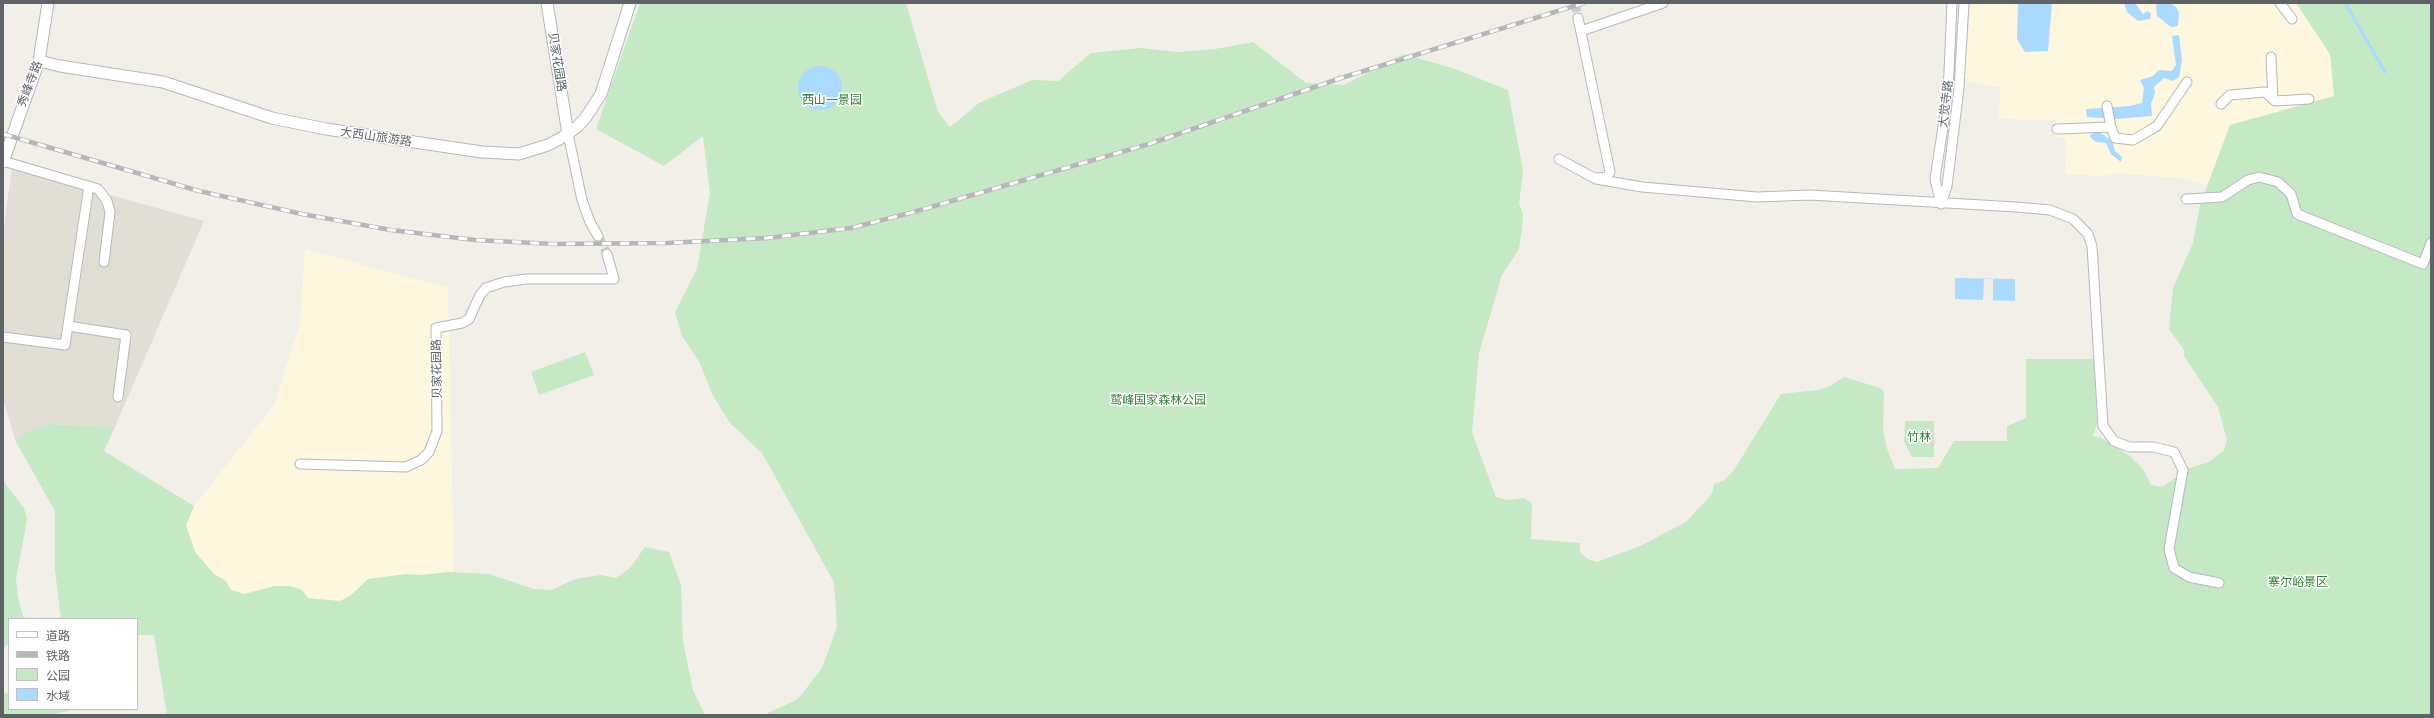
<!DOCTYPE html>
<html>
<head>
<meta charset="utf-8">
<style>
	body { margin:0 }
	#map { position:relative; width:2434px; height:718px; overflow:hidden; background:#f1efe8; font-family:Mulish,"Noto Sans SC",sans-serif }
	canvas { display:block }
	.frame { position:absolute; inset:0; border:4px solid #5f6368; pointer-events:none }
	.legend { position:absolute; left:8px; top:618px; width:130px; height:92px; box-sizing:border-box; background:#fff; border:1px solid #bfc1c3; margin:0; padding:5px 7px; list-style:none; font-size:12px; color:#5f6368 }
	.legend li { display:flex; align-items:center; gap:8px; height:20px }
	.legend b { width:20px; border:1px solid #bfc1c3 }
</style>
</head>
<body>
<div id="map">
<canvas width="2434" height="718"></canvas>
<div class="frame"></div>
<ul class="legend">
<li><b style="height:5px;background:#fff"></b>道路</li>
<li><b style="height:5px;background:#b6b7b8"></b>铁路</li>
<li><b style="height:11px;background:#c5e8c5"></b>公园</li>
<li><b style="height:11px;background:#aadaff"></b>水域</li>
</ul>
</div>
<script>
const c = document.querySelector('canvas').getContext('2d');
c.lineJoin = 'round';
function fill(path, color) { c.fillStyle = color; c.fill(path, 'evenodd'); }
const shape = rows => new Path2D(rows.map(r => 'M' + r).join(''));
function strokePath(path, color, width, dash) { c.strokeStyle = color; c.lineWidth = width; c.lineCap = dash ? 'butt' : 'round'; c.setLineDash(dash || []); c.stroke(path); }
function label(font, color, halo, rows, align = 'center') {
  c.font = font + ' Mulish,"Noto Sans SC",sans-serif'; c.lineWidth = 3; c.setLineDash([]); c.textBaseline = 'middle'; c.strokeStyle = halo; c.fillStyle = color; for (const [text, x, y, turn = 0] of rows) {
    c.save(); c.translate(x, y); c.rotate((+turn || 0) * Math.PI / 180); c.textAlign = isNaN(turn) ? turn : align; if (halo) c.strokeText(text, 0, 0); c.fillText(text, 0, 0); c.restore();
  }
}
fill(shape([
	[1968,3,2299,3,2329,54,2342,90,2213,187,2185,179,2118,173,2104,176,2065,174,2066,142,2063,137,2056,137,2057,120,1999,119,2000,87,1964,81,1970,10,1968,9],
	[305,249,448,288,454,572,420,575,407,574,368,579,350,596,340,601,323,600,308,598,302,590,275,586,244,594,231,590,226,581,214,574,195,552,186,525,194,506,274,405,300,324]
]), '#fef7e0');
fill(shape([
	[12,168,204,221,115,427,50,424,33,429,15,440,3,398,3,233]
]), '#e1ded6');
fill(shape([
	[640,3,906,3,938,112,950,127,979,103,1032,80,1058,81,1091,53,1141,48,1178,52,1215,49,1253,42,1306,83,1344,85,1404,54,1455,69,1508,90,1523,171,1519,204,1523,214,1522,228,1519,249,1502,275,1479,353,1472,432,1496,497,1508,500,1525,498,1532,504,1531,539,1580,543,1580,553,1588,559,1597,562,1640,546,1686,522,1712,494,1714,484,1725,480,1734,470,1781,394,1818,390,1830,386,1844,377,1880,388,1884,391,1883,429,1887,449,1895,469,1938,468,1954,441,2007,441,2007,426,2026,418,2026,359,2094,359,2097,425,2093,436,2101,438,2130,456,2143,469,2151,485,2162,487,2190,468,2209,462,2224,450,2227,440,2218,407,2184,356,2184,350,2169,329,2173,288,2193,243,2200,205,2230,125,2334,96,2330,54,2296,3,2431,3,2431,715,764,715,798,699,822,668,837,627,834,582,762,453,730,423,712,394,700,363,682,336,675,312,697,269,710,193,703,136,664,166,596,129],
	[585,352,594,375,539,395,531,372],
	[1905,421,1934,421,1934,457,1912,457,1904,441],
	[50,424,115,427,104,451,194,506,186,525,195,552,214,574,226,581,231,590,244,594,275,586,290,586,302,590,308,598,340,601,350,596,368,579,407,574,420,575,449,572,489,574,534,589,551,590,575,579,601,575,616,578,630,568,645,547,669,552,681,585,683,642,693,690,705,715,167,715,154,635,137,635,137,619,61,619,55,570,55,511,15,440,33,429],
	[3,481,24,508,27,519,16,579,18,598,24,619,9,619,9,643,3,648],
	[9,692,9,709,69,709,69,711,46,715,3,715,3,694]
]), '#c5e8c5');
fill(shape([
	[2018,3,2052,3,2048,51,2025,52,2017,39],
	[2124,3,2135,3,2143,14,2148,11,2151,14,2150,19,2138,21,2127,12],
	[2159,3,2170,3,2176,7,2179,13,2178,26,2171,27,2157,16,2156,5],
	[2179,35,2182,60,2179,77,2173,81,2164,78,2154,87,2155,93,2151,104,2152,116,2116,119,2087,117,2086,109,2130,106,2142,103,2144,88,2140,80,2153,76,2159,70,2172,71,2176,65,2172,36],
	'798 88a22 22 0 1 1 44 0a22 22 0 1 1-44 0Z',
	[2098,131,2112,141,2115,151,2122,157,2121,162,2111,154,2106,143,2096,142,2091,138,2090,135],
	[1955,278,2015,279,2015,301,1955,299]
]), '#aadaff');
fill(shape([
	[1984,279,1993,279,1993,300,1983,300]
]), '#f1efe8');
strokePath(shape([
	[2345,3,2385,72]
]), '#aadaff', 3);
strokePath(shape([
	[1575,3,1578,18],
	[598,236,607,254]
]), '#ccccc8', 9, [9, 4.5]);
const minor = shape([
	[2280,3,2292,19],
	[1578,18,1610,172,1607,177,1597,178],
	[1581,31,1663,3],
	[2273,99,2275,101,2309,99],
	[2221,104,2230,95,2265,92,2273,99,2271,57],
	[2111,127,2115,138,2133,140,2147,132,2157,126,2187,82],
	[2057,129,2111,127,2107,106],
	[568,134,582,200,590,222,598,236],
	[1559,159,1596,179,1642,187,1757,197,1810,195,2016,207,2050,210,2073,219,2088,234,2092,246,2103,426,2114,441,2129,447,2153,447,2174,452,2183,470,2169,549,2174,568,2189,577,2219,583],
	[3,161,98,189,107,201,110,212,104,262],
	[2186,199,2222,197,2248,180,2259,177,2278,182,2291,194,2297,214,2423,264,2431,243],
	[1941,204,1947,186,1959,88,1964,3],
	[1941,204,1935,179,1948,94,1952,3],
	[68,326,126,335,118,397],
	[3,337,65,345,89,186],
	[300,464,406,467,421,460,429,452,437,431,436,328,462,323,469,319,480,295,486,288,504,282,526,279,614,279,607,254]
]);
const tertiary = shape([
	[547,3,568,134],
	[39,61,60,66,163,82,272,118,326,129,482,152,519,154,548,145,563,137,578,126,586,117,601,94,630,3],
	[3,162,39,61,48,3]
]);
strokePath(minor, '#b5b8bc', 11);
strokePath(tertiary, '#b5b8bc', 13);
strokePath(minor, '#fff', 9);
strokePath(tertiary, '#fff', 11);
const rail = shape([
	[3,134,199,191,302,214,391,230,475,240,555,244,667,243,767,238,851,228,910,213,1149,144,1341,78,1584,3]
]);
strokePath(rail, '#b6b7b8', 4.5);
strokePath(rail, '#fff', 3, [9]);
label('12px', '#5f6368', '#fff', [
	["贝家花园路",557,62,81],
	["秀峰寺路",30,84,-69],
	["大觉寺路",1946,104,-83],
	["大西山旅游路",376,137,8],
	["贝家花园路",437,369,-91]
]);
label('12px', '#348238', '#fff', [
	["西山一景园",832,100],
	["鹫峰国家森林公园",1158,400],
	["竹林",1919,437],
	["寨尔峪景区",2298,582]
]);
</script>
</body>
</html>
